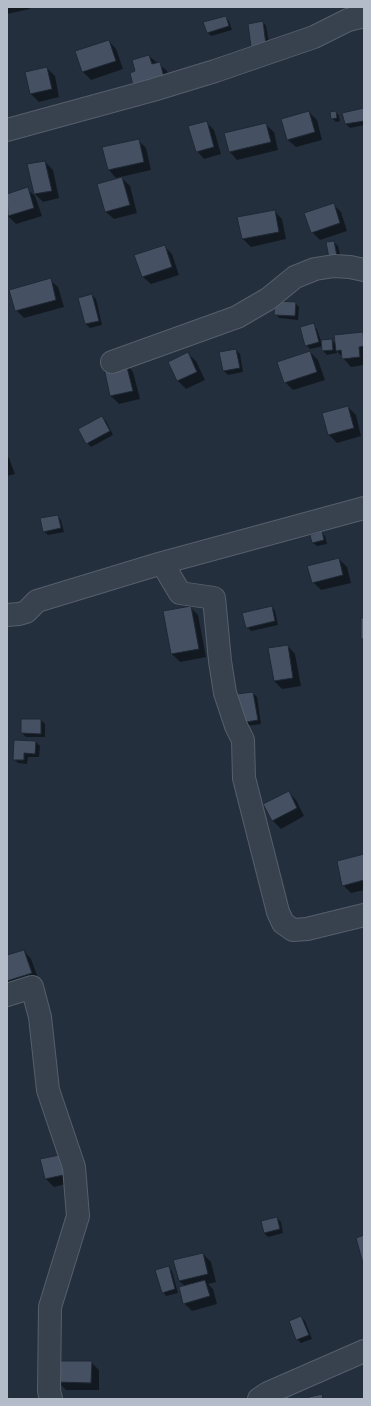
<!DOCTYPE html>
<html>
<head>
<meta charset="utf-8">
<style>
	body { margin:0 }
	#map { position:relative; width:371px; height:1406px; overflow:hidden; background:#242f3e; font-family:"Sofia Sans Condensed",sans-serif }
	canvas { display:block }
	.frame { position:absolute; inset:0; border:8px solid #b4bcc9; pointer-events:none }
</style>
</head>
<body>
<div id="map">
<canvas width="371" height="1406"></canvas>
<div class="frame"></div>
</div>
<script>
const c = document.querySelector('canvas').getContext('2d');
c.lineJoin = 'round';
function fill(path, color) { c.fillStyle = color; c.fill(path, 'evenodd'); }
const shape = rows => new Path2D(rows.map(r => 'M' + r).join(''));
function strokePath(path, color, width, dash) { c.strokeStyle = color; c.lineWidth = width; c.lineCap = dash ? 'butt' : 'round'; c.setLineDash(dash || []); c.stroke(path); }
fill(shape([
	[7,7,29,7,30,9,7,14],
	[225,17,229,21,232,30,211,36,207,32],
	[263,22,266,26,270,49,256,51],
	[109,41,116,49,123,69,91,80,83,72,77,51],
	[149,56,167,71,172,89,136,72],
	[47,68,55,76,59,97,39,102,31,94],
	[364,109,364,125,350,128,346,124,343,113],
	[309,112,317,120,322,140,296,147,288,140],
	[336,112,339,116,340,121,336,122,332,118],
	[206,122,214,130,221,154,204,159,197,151],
	[266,125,274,132,278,150,237,160,230,152],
	[138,140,146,148,151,170,116,178,109,170,103,148],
	[45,162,53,170,59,198,43,202,35,194,29,165],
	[122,178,130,186,137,213,114,219,106,212],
	[27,189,35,196,42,216,16,224,8,216,7,211,7,195],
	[333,204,341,212,347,231,320,240,312,232],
	[274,211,282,219,286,239,251,247,243,239,239,218],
	[334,242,338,246,341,260,334,261],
	[164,246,172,254,179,275,151,284,143,277],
	[50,280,58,287,64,307,24,318,16,310],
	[92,295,96,299,102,325,90,328,86,324,79,298],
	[295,303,299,307,298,320,279,318,275,314],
	[313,325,317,329,321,341,332,340,336,344,362,333,364,334,364,365,351,367,336,350,337,353,327,355,323,351,323,346,310,349,306,345],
	[236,350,240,354,243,372,228,375,224,371,220,353],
	[310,352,318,360,325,380,293,390,285,382],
	[188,354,196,361,205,380,186,389,178,381,169,362],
	[126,364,133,372,140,399,119,404,111,396,105,368],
	[348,407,356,415,361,436,337,443,329,435,324,414],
	[102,418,106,421,113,435,91,447,87,443],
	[7,456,9,458,15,474,7,476],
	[57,516,61,520,64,532,48,535,44,531],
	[322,533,325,536,327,544,317,546,313,543],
	[339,559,347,567,351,583,321,590,313,582],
	[190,607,198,615,206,657,180,662,172,654],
	[272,607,275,611,278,625,251,631,247,627],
	[288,646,295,654,301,686,282,689,274,681],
	[253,693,257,697,261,724,246,726,242,722],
	[41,720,45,724,45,737,26,737,22,733],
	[36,742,40,746,39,757,28,757,27,764,18,763,14,759],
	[288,792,296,800,304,816,281,829,273,821,265,805],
	[364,855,364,890,351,893,343,885],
	[24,951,31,959,39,981,7,988,7,957],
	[42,1160,76,1181,54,1187,46,1179],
	[277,1218,281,1222,283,1233,268,1237,264,1233],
	[203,1254,211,1262,216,1282,208,1284,213,1289,217,1304,192,1311,184,1303,185,1286,179,1281,174,1261],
	[168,1267,172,1271,178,1293,166,1296,163,1292],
	[301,1317,305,1321,312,1339,301,1343,297,1339],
	[91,1362,99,1370,99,1390,66,1390,58,1382]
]), '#0007');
const building = shape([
	[226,16,229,26,207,33,203,22,226,16],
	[263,21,266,45,251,47,248,24,263,21],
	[109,40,116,61,82,72,75,51,109,40],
	[149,55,152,64,160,62,165,81,134,90,130,73,135,71,132,60,149,55],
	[47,67,52,89,30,94,25,72,47,67],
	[364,108,364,121,345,124,342,113,364,108],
	[309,111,315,132,287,140,281,119,309,111],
	[336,111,337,118,331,119,330,112,336,111],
	[207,121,214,147,196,152,188,126,207,121],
	[266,123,271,142,229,152,224,133,266,123],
	[139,139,144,162,108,170,102,147,139,139],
	[45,161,52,191,34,194,27,164,45,161],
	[122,177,130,205,105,212,97,184,122,177],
	[28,187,34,208,8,216,7,194,28,187],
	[334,203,340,223,311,233,304,213,334,203],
	[275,210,279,232,242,239,237,217,275,210],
	[334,241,337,256,329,258,326,242,334,241],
	[165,245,172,267,142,277,134,255,165,245],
	[51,278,56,300,15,311,9,290,51,278],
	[92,294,99,321,85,324,78,298,92,294],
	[275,301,296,302,295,316,274,315,275,301],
	[314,323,319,342,305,346,300,327,314,323],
	[363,332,364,346,359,347,360,357,342,359,341,350,336,351,334,335,363,332],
	[332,339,333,350,322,351,321,340,332,339],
	[236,349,240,368,223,371,219,352,236,349],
	[310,351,317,372,284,383,277,362,310,351],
	[188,352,197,372,177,381,168,362,188,352],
	[126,363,133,391,110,396,104,368,126,363],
	[348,406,354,428,328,435,322,413,348,406],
	[102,416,110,431,86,444,78,429,102,416],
	[58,515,61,528,43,532,40,518,58,515],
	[322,531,324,540,312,543,310,535,322,531],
	[339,558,343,575,312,583,307,566,339,558],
	[191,606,199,649,171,654,163,611,191,606],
	[272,606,275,621,246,628,242,613,272,606],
	[361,618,364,618,364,639,361,639,361,618],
	[288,645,293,678,274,681,268,648,288,645],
	[253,692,258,720,241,723,237,694,253,692],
	[21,719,41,719,41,734,21,733,21,719],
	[14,740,36,741,35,754,24,753,24,760,13,760,14,740],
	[289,791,297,808,272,821,263,804,289,791],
	[364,854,364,880,342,886,337,861,364,854],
	[24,950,32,973,7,981,7,955,24,950],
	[64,1154,68,1174,45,1179,40,1159,64,1154],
	[277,1217,280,1229,264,1233,261,1221,277,1217],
	[364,1235,364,1267,356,1238,364,1235],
	[203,1253,208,1274,179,1281,173,1260,203,1253],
	[169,1266,175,1289,162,1293,155,1270,169,1266],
	[205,1280,210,1296,183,1304,179,1287,205,1280],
	[301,1316,309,1335,296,1340,289,1321,301,1316],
	[58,1361,92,1361,91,1383,57,1382,58,1361],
	[322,1394,323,1399,309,1399,309,1397,322,1394]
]);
fill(building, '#455162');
strokePath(building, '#1f2835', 1);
const street = shape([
	[7,130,153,90,215,71,314,37,348,20,364,16],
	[112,362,237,317,268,299,295,277,315,269,334,266,350,267,364,270],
	[162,563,180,593,214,598,220,661,225,693,236,726,243,740,244,778,278,912,283,923,293,930,307,929,364,915],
	[7,615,19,614,26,612,37,601,162,563,364,508],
	[7,995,32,987,40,1017,48,1090,74,1167,78,1216,50,1307,49,1391,51,1399],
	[259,1399,268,1393,364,1351]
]);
strokePath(street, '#565f6c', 24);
strokePath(street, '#38414e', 22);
</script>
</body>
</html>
